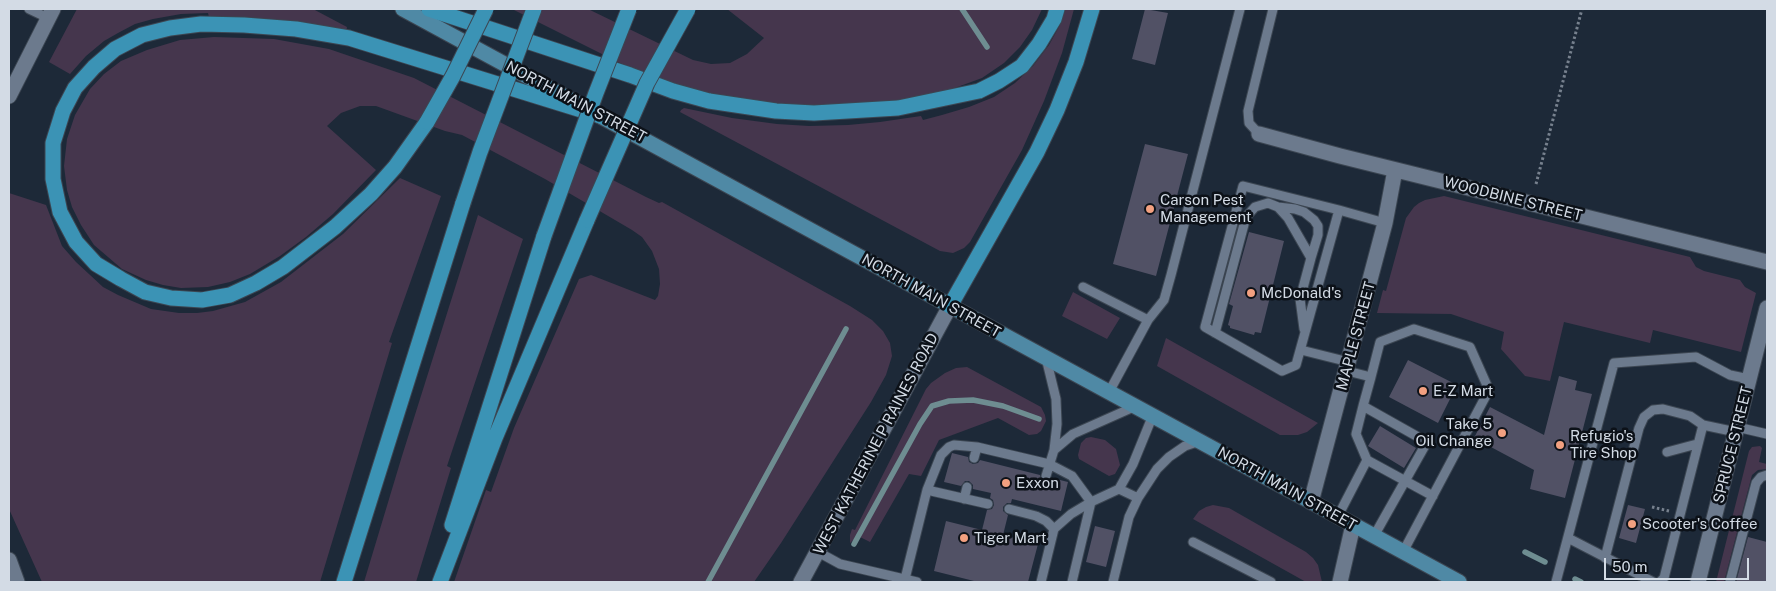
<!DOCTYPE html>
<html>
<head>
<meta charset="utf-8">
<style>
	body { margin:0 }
	#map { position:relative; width:1776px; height:591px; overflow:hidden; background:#1d2938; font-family:"Public Sans",sans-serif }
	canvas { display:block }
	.frame { position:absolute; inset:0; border:10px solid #d3dbe5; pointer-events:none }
	.scale { position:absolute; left:1604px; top:558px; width:145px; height:22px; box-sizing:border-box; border:2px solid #d3dbe5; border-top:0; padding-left:6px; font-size:15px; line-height:18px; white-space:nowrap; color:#d3dbe5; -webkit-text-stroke:4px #0c1118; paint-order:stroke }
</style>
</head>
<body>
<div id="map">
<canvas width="1776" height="591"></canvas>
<div class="frame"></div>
<div class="scale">50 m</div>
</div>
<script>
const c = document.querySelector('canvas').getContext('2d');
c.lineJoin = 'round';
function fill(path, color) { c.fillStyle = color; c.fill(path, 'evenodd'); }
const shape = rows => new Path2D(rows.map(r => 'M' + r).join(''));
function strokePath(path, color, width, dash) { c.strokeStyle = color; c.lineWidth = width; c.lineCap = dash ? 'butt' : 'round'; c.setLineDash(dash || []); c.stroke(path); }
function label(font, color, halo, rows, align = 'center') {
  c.font = font + ' "Public Sans",sans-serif'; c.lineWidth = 5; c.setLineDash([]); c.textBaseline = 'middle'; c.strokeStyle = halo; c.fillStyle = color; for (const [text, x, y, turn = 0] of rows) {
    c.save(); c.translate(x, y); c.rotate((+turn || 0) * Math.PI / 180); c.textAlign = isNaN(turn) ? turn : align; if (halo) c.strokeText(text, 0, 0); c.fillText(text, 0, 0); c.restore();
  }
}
fill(shape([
	[77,9,313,9,347,27,346,33,302,24,258,18,209,17,208,13,181,14,153,19,135,24,118,33,104,41,86,56,70,74,49,62],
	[512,9,588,9,693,60,711,64,730,63,747,54,764,38,727,9,1042,9,1032,30,1020,47,1004,63,982,78,941,93,914,98,885,102,815,107,744,100,700,92,666,81,630,68],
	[1065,9,1074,9,1062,53,1044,101,1022,150,970,242,964,248,953,253,940,251,680,112,681,110,684,108,732,118,777,124,809,126,848,125,880,122,921,116,923,120,942,115,969,107,994,97,1015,83,1033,66,1049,45,1060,25],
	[214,37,274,39,329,49,414,78,646,197,659,203,662,202,850,306,872,320,883,331,890,343,892,356,886,375,871,402,781,543,754,582,454,582,486,490,491,492,514,428,579,279,591,275,655,300,658,296,660,284,659,269,652,251,642,237,632,230,545,179,462,135,445,131,376,106,360,106,341,113,327,126,376,170,333,214,306,237,280,256,250,274,230,282,208,287,181,288,163,285,146,280,122,269,94,245,81,225,72,207,67,190,64,166,67,139,75,115,90,89,104,74,121,61,147,50,180,40],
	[400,178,441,196,389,342,392,343,320,582,42,582,9,509,9,193,46,205,62,246,76,262,103,287,118,295,151,309,179,313,197,313,213,311,245,302,281,282,343,234],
	[1444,196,1690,257,1696,267,1704,271,1740,280,1745,287,1756,293,1741,352,1653,330,1650,343,1564,322,1550,381,1525,376,1501,349,1504,332,1451,314,1377,313,1383,290,1386,291,1406,218,1414,207,1419,203,1425,200],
	[478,215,523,239,447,466,451,468,416,582,364,582,402,456],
	[1073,292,1120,318,1107,339,1062,316],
	[1166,338,1318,423,1307,432,1298,435,1280,435,1157,366],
	[967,367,1041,407,1045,415,1046,421,1041,431,1037,434,1029,435,998,418,939,440,921,476,909,474,870,542,860,537,856,538,850,543,850,535,852,529,855,530,926,389,931,383,945,373,956,368],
	[1091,437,1105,440,1116,449,1120,465,1115,474,1109,476,1079,459,1078,455,1081,443,1086,438],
	[1760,446,1762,448,1759,462,1767,464,1767,469,1758,470,1752,475,1724,582,1716,582,1749,451,1752,447],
	[1213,505,1229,508,1306,552,1313,558,1318,565,1322,582,1306,582,1193,519,1199,511,1206,507]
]), '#45364d');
strokePath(shape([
	[962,9,987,47],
	[854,544,920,424,932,406,949,401,973,400,1003,406,1039,419],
	[1525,552,1545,562],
	[1575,579,1581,582],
	[708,582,846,329]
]), '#6e8d91', 5.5);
fill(shape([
	[1145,9,1168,13,1155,65,1132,59],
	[1145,144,1188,154,1156,276,1113,264],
	[1249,232,1284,241,1261,333,1255,332,1254,335,1230,328,1230,326,1228,325,1233,306,1229,304],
	[1408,360,1457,385,1438,423,1389,397],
	[1559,376,1577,381,1575,390,1592,394,1565,498,1530,489,1534,470,1474,438,1490,407,1544,435],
	[1380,426,1416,448,1404,468,1368,446],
	[952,453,968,457,969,462,973,464,978,463,980,460,1040,475,1041,480,1045,482,1050,481,1052,478,1068,482,1061,511,1012,499,1011,503,1007,503,1003,507,1003,511,1008,515,1003,535,1038,544,1028,582,978,582,934,571,946,521,982,530,987,510,992,509,994,505,993,500,990,498,991,493,973,489,973,485,969,481,965,481,961,486,944,482],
	[1628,505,1645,509,1636,543,1619,538],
	[1095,526,1115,531,1106,567,1086,562],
	[1748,537,1767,542,1767,582,1736,582]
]), '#515165');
const service = shape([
	[29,9,48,18],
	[1259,134,1249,123,1248,111,1273,9],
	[1278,207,1295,209,1304,212,1314,220,1318,226,1318,235,1311,258],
	[1339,210,1296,365,1282,371,1205,327,1243,186,1339,210,1385,223],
	[1083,287,1148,320,1109,392],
	[1148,320,1164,300,1171,275,1240,9],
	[1215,333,1246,217,1255,207,1268,203,1278,207,1288,218,1311,258,1300,299,1304,329],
	[1301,350,1349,362],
	[1347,371,1371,377,1363,406,1427,442,1374,536],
	[1371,377,1380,342,1414,329,1470,347,1489,390,1403,552],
	[1737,427,1767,434],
	[1054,450,1073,434,1136,406],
	[1667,452,1697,444],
	[974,458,977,447],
	[1367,460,1433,496],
	[1046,476,1054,450,1057,424,1056,399,1046,358],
	[1119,489,1133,464,1153,415],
	[927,490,941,455,949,447,954,445,977,447,1049,464,1072,476,1091,502,1072,582],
	[1138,498,1157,469,1169,457,1185,446,1200,441],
	[964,499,967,487],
	[1009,509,1036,516,1046,521,1054,529,1071,514,1091,502,1119,489,1138,498,1129,517,1113,582],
	[1338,516,1367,460,1356,434,1363,406],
	[1568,538,1653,582],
	[1193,542,1271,582],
	[818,552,840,564,917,582],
	[1605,558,1639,428,1644,417,1653,410,1663,409,1690,416,1703,425,1736,432],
	[905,579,927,490,988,504],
	[1041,582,1054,529],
	[1556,582,1614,363,1696,357,1730,375,1749,379],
	[1660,582,1664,578,1703,425],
	[1730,582,1756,483,1761,477,1767,475]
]);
const minor = shape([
	[1259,134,1340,156,1767,262],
	[1311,502,1385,223,1395,170],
	[1340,582,1353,525],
	[1698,582,1767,308]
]);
const tertiary = shape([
	[9,96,53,9],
	[9,560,17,582],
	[801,582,950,306]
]);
const primary = shape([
	[403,9,1459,582]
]);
const motorway = shape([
	[429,9,630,75,673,91,709,101,776,111,814,113,898,108,979,91,999,81,1022,66,1039,44,1054,19,1057,9],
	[427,122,395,167,371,194,335,227,283,267,256,283,230,295,202,300,171,298,145,292,121,279,96,264,76,242,60,212,53,179,53,143,63,111,75,88,94,67,115,49,142,35,170,28,201,24,244,25,296,29,349,38,604,117],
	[950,306,1037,152,1057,110,1076,62,1092,9],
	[452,525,544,236],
	[344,582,463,203],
	[440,582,495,438,587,220]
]);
strokePath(service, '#3c4652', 11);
strokePath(minor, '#3c4652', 17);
strokePath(tertiary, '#3c4652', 17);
strokePath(primary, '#3c4652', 17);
strokePath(motorway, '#3c4652', 17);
strokePath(shape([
	[1536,184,1582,9],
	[1652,507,1669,511]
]), '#77818e', 3, [2.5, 2.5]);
strokePath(service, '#6c7a8d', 9);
strokePath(minor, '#6c7a8d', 15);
strokePath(tertiary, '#6c7a8d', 15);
strokePath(primary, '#4f89a5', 15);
strokePath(motorway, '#3b93b5', 15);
const motorwayBridge = shape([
	[427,122,453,76,486,9],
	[463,203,480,152,534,9],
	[587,220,647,83,688,9],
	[544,236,596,93,629,9]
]);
strokePath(motorwayBridge, '#3c4652', 17, []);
strokePath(motorwayBridge, '#3b93b5', 15);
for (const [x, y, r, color] of [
	[1150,209,5,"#f2a080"],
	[1251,293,5,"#f2a080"],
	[1423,391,5,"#f2a080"],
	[1502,433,5,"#f2a080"],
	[1560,445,5,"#f2a080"],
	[1006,483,5,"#f2a080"],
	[1632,524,5,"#f2a080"],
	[964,538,5,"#f2a080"]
]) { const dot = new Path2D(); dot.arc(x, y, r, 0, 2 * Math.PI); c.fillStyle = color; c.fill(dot); strokePath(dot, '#0c1118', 2); }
label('15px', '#d3dbe5', '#0c1118', [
	["NORTH MAIN STREET",576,102,28],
	["WOODBINE STREET",1513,199,14],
	["NORTH MAIN STREET",931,296,29],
	["MAPLE STREET",1356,336,-75],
	["WEST KATHERINE P RAINES ROAD",876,444,-62],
	["SPRUCE STREET",1733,445,-76],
	["NORTH MAIN STREET",1287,489,29]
]);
label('15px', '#d3dbe5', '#0c1118', [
	["Carson Pest",1160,200],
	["Management",1160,217],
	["McDonald's",1261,293],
	["E-Z Mart",1433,391],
	["Take 5",1492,424,"right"],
	["Oil Change",1492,441,"right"],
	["Refugio's",1570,436],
	["Tire Shop",1570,453],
	["Exxon",1016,483],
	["Scooter's Coffee",1642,524],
	["Tiger Mart",974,538]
], 'left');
</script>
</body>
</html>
